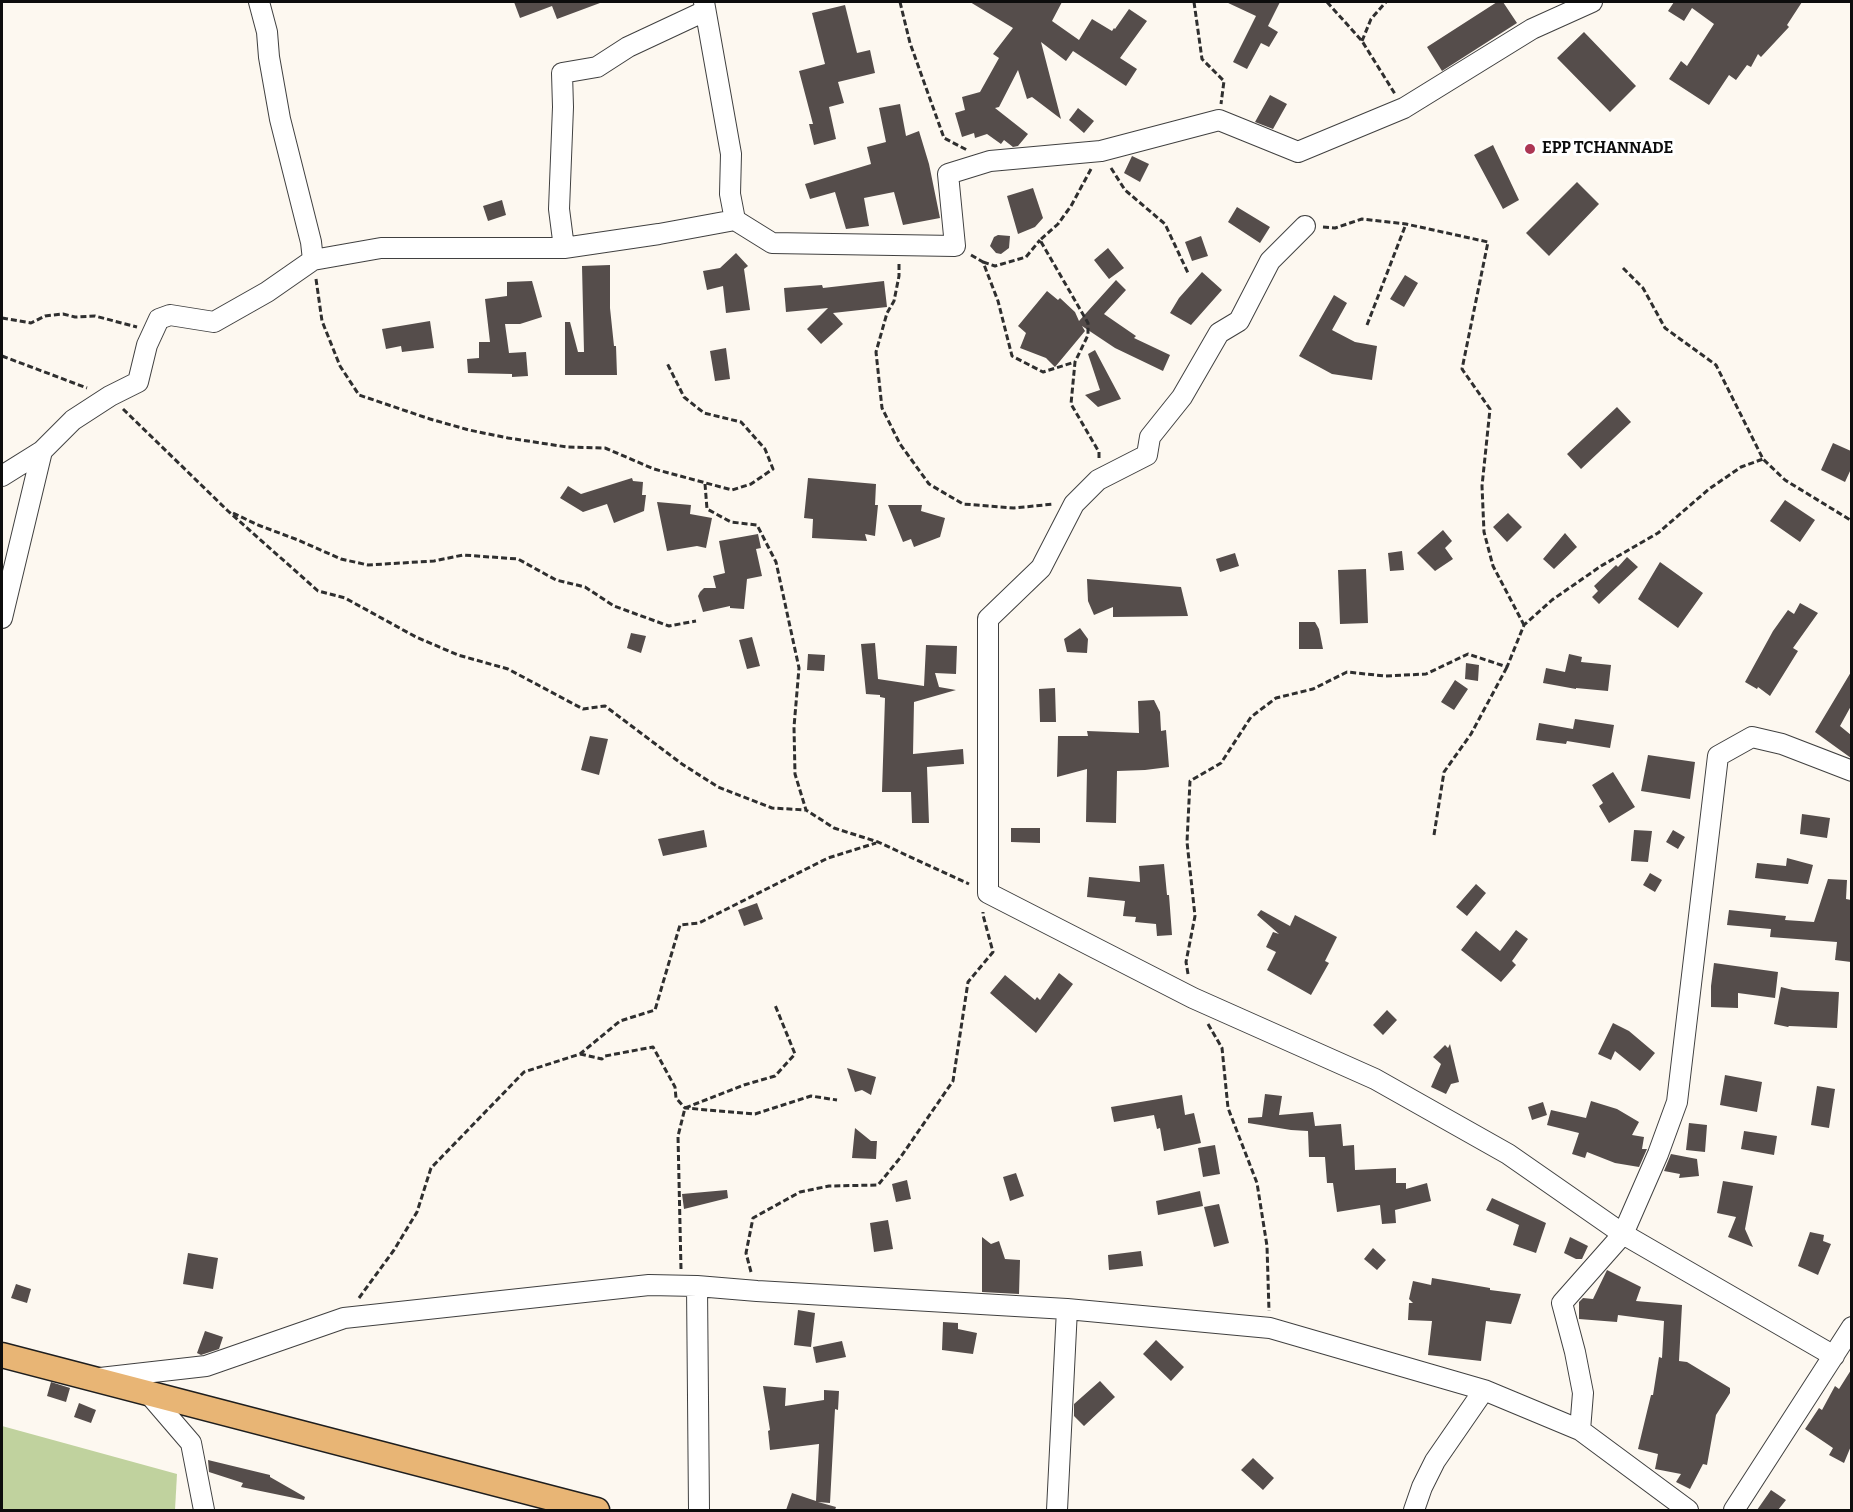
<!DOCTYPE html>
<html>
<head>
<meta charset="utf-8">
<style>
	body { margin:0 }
	#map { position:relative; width:1853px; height:1512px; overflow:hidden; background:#fdf8f0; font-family:Bitter,serif }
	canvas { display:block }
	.frame { position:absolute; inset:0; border:3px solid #0d0d0d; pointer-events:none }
</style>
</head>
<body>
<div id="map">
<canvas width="1853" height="1512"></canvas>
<div class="frame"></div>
</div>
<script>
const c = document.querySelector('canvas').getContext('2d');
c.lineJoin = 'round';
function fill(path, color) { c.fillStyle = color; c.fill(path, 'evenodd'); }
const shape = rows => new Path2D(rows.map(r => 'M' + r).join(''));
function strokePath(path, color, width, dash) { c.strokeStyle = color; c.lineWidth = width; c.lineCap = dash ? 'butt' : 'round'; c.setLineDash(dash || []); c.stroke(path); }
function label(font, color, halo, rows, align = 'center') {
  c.font = font + ' Bitter,serif'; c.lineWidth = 6; c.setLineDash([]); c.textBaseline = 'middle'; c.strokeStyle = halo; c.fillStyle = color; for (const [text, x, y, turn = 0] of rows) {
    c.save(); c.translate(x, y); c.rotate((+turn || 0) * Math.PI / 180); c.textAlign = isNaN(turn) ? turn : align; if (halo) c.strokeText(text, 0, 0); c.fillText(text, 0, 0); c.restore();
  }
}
fill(shape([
	[2,1426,177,1474,175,1510,2,1510]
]), '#c0d29e');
fill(shape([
	[514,2,600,2,600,3,557,19,552,6,520,18],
	[970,2,1062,2,1052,21,1079,40,1092,19,1112,31,1114,28,1115,29,1129,9,1147,21,1120,58,1137,69,1126,86,1073,51,1066,61,1041,42,1061,119,1032,97,1027,99,1018,70,999,107,995,108,1028,134,1018,146,1013,147,1004,140,1001,144,987,134,975,138,974,133,962,137,955,113,965,110,962,97,980,92,999,58,993,54,1013,28],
	[1226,2,1280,2,1268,26,1278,32,1269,47,1261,43,1247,69,1233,62,1256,16],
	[1497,2,1503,2,1517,23,1442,71,1427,47],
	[1674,2,1802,2,1787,25,1789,27,1761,57,1758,54,1751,67,1747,65,1736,80,1729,75,1709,105,1669,79,1681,61,1687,66,1714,24,1692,8,1684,21,1668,11],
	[845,5,857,53,870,50,875,73,838,82,844,103,829,107,836,139,814,145,809,124,813,124,799,71,825,64,812,13],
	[1584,32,1636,86,1610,112,1557,58],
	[1270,95,1287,104,1273,129,1255,122],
	[900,104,906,136,919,131,929,164,940,218,903,225,894,192,864,198,869,226,846,229,835,192,810,199,805,184,871,164,867,147,886,142,879,108],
	[1078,108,1094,121,1084,133,1069,120],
	[1493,145,1519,200,1503,209,1474,155],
	[1132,156,1149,164,1140,182,1124,173],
	[1577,182,1599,204,1549,256,1526,233],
	[1033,188,1043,218,1035,227,1018,234,1007,196],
	[502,200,506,215,488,221,483,206],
	[1237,207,1270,227,1260,243,1228,222],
	[998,235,1010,236,1009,248,1001,254,996,253,990,246,994,237],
	[1201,236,1208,256,1192,261,1185,242],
	[1108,248,1124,268,1109,279,1094,260],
	[736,253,748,266,744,269,750,310,726,313,723,286,707,290,703,271,720,268],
	[610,265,610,308,614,346,616,346,617,375,565,375,565,322,570,322,578,352,584,352,582,266],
	[1202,272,1222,290,1191,325,1170,313,1179,298],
	[1405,275,1418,283,1404,307,1390,299],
	[1116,280,1126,290,1104,314,1136,336,1134,338,1170,355,1163,371,1115,348,1082,326,1085,331,1055,367,1046,358,1020,348,1026,333,1018,326,1047,291,1058,300,1060,298,1075,312,1079,321],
	[532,281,542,317,520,324,505,324,509,353,526,352,528,376,512,377,512,374,468,373,467,359,479,358,479,342,490,342,485,299,507,296,507,282],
	[884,281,887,307,833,313,843,324,821,344,807,329,828,308,786,312,784,288,822,285,823,288],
	[1334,295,1347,303,1332,330,1355,342,1377,346,1372,380,1332,374,1299,356],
	[430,321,434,348,402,352,401,346,386,349,382,329],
	[726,348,730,379,715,381,710,351],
	[1095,350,1121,399,1098,407,1085,395,1100,390,1088,354],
	[1617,407,1631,422,1581,469,1567,454],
	[1833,443,1851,451,1851,469,1845,482,1821,470],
	[632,478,633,481,643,482,642,495,646,495,644,511,614,523,607,504,583,512,560,498,568,486,581,494],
	[808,478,876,484,875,505,878,505,875,536,865,534,867,541,812,538,813,519,804,518],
	[1785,500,1815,520,1800,542,1770,521],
	[657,502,691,505,690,514,712,518,706,548,697,546,667,551],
	[888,505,922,505,921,511,945,518,940,537,914,547,911,539,903,542],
	[1508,513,1522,527,1507,542,1493,527],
	[1443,530,1452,541,1445,548,1453,559,1435,571,1417,553],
	[1565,533,1577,547,1554,569,1543,559],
	[758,534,761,548,756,549,762,576,747,579,744,609,730,608,730,606,703,612,698,596,700,592,704,588,716,588,713,576,725,573,719,541],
	[1402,551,1404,570,1390,571,1388,553],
	[1235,553,1239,566,1220,572,1216,559],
	[1627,557,1638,567,1599,604,1592,597,1598,591,1594,586,1616,565,1618,567],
	[1660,562,1703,593,1678,628,1638,599],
	[1366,569,1368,623,1340,624,1338,570],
	[1087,579,1181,587,1188,616,1113,617,1113,607,1094,615,1088,601],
	[1800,603,1818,613,1793,648,1798,651,1770,696,1758,687,1757,689,1745,682,1773,631,1788,610,1794,614],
	[1299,622,1315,622,1319,629,1323,649,1299,649],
	[1080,628,1088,639,1087,653,1067,652,1064,639],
	[631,633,646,636,641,653,627,648],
	[752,637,760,666,747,669,739,640],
	[875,643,878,679,924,686,926,645,957,646,956,674,935,673,939,687,956,690,914,702,913,754,963,749,964,764,927,767,929,823,912,823,911,792,882,792,885,698,880,697,880,695,866,694,861,644],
	[808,654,825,655,824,671,807,670],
	[1569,654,1582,657,1581,662,1611,665,1608,691,1576,688,1576,689,1543,683,1546,668,1565,672],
	[1466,663,1479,665,1478,681,1465,679],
	[1851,672,1851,706,1840,726,1851,735,1851,758,1815,732],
	[1455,680,1468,689,1454,710,1441,702],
	[1055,688,1056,722,1040,722,1039,689],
	[1154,700,1160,712,1161,731,1166,730,1169,767,1145,770,1117,771,1116,823,1086,822,1087,769,1057,777,1058,736,1088,736,1087,731,1139,733,1138,701],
	[1575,719,1614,725,1610,748,1567,741,1566,744,1536,740,1539,723,1573,729],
	[590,736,608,739,599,775,581,770],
	[1648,755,1695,762,1690,799,1641,791],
	[1613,772,1635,807,1609,823,1599,806,1603,803,1592,785],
	[1802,814,1830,818,1827,838,1800,834],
	[1011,828,1040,828,1040,843,1011,842],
	[704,830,707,847,663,856,658,839],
	[1634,830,1652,831,1648,862,1631,861],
	[1673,830,1685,837,1678,849,1666,842],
	[1787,858,1813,865,1808,884,1755,878,1757,863,1786,866],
	[1164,864,1167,895,1169,895,1172,935,1157,936,1156,924,1135,922,1136,917,1123,916,1125,901,1087,897,1089,877,1140,882,1139,866],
	[1650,873,1662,880,1655,892,1643,885],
	[1828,879,1847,880,1846,899,1851,900,1851,962,1835,960,1837,942,1770,937,1771,929,1727,925,1729,910,1786,916,1785,920,1814,922],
	[1476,884,1486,893,1467,916,1456,907],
	[757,903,763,919,744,926,738,910],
	[1261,910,1290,926,1295,915,1337,937,1325,961,1329,963,1311,995,1267,970,1276,952,1266,947,1273,932,1279,934,1257,915],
	[1516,930,1528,939,1512,961,1516,965,1501,982,1461,950,1476,931,1500,951],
	[1714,963,1778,972,1775,998,1738,993,1738,1008,1711,1007,1711,986],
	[1059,973,1073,984,1036,1033,990,993,1005,975,1035,1000,1037,997,1040,1000],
	[1781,987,1793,990,1839,992,1837,1028,1789,1026,1788,1027,1774,1024],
	[1387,1010,1397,1020,1383,1035,1373,1025],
	[1613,1023,1629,1031,1655,1053,1640,1071,1615,1051,1611,1060,1598,1054],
	[1450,1044,1459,1082,1451,1084,1446,1094,1431,1087,1441,1064,1433,1057,1445,1045,1448,1048],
	[847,1068,876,1077,871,1095,862,1090,855,1092],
	[1725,1075,1762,1082,1757,1112,1720,1105],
	[1817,1086,1835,1089,1829,1128,1811,1125],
	[1265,1094,1282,1096,1279,1115,1313,1112,1315,1126,1341,1124,1343,1146,1354,1145,1355,1170,1396,1168,1396,1183,1406,1183,1406,1189,1427,1183,1431,1201,1395,1210,1396,1223,1382,1224,1380,1205,1337,1212,1333,1183,1327,1183,1325,1157,1309,1157,1308,1131,1291,1130,1248,1123,1248,1118,1262,1117],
	[1182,1095,1185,1115,1194,1113,1201,1143,1164,1151,1160,1128,1157,1129,1154,1115,1114,1122,1111,1107],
	[1591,1101,1617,1109,1639,1122,1632,1135,1644,1137,1642,1149,1647,1149,1639,1167,1615,1163,1587,1152,1585,1158,1572,1154,1579,1133,1547,1125,1551,1110,1586,1118],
	[1543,1102,1547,1115,1532,1120,1528,1107],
	[1689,1123,1707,1125,1705,1152,1686,1150],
	[855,1128,871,1141,877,1141,876,1159,852,1158],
	[1744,1131,1777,1136,1774,1155,1741,1149],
	[1215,1145,1220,1174,1203,1177,1198,1148],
	[1671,1154,1697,1159,1699,1176,1679,1178,1680,1174,1664,1171],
	[1016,1173,1024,1196,1010,1201,1003,1177],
	[907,1180,911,1199,896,1202,892,1184],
	[1723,1181,1753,1186,1745,1229,1753,1247,1728,1237,1736,1217,1717,1213],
	[727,1190,728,1198,684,1209,682,1194],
	[1200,1191,1203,1206,1158,1215,1156,1201],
	[1492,1198,1546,1223,1536,1253,1513,1245,1519,1225,1486,1210],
	[1219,1204,1229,1243,1214,1247,1204,1207],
	[888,1220,893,1249,874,1252,870,1223],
	[1810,1232,1824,1235,1823,1241,1831,1244,1818,1275,1798,1266],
	[982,1237,991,1244,999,1241,1005,1259,1020,1260,1019,1294,982,1292],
	[1570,1237,1588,1246,1582,1259,1576,1259,1564,1253],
	[1373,1248,1386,1260,1377,1270,1364,1259],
	[1141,1251,1143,1266,1109,1270,1108,1255],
	[188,1253,218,1258,213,1289,183,1284],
	[1607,1270,1641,1287,1636,1301,1682,1305,1679,1361,1687,1362,1730,1388,1730,1393,1716,1415,1707,1465,1703,1464,1690,1489,1676,1482,1681,1474,1655,1469,1658,1454,1638,1449,1651,1395,1653,1395,1659,1357,1662,1358,1664,1321,1618,1315,1617,1322,1579,1319,1579,1302,1583,1298,1593,1299],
	[1432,1278,1490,1288,1490,1290,1521,1294,1511,1324,1486,1321,1481,1361,1428,1355,1432,1321,1408,1320,1409,1303,1413,1303,1409,1299,1413,1281,1431,1285],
	[16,1284,31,1289,27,1303,11,1298],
	[798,1310,815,1313,811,1347,794,1345],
	[943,1322,958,1323,958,1329,977,1333,973,1354,942,1350],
	[205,1331,223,1337,219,1349,201,1355,197,1353],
	[1156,1340,1184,1367,1171,1381,1143,1354],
	[842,1341,846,1357,816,1363,813,1347],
	[1851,1370,1851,1446,1844,1463,1829,1455,1833,1448,1805,1429,1819,1408,1822,1410,1835,1386,1839,1389],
	[1100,1381,1115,1397,1084,1426,1074,1416,1074,1404],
	[51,1382,70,1388,66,1402,47,1396],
	[763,1386,786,1388,785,1406,824,1400,824,1390,839,1391,838,1410,835,1409,830,1503,818,1502,836,1507,835,1510,786,1510,792,1493,816,1501,819,1444,770,1450,768,1431,770,1430],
	[79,1403,96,1410,91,1423,74,1417],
	[1253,1458,1274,1478,1263,1490,1241,1470],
	[208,1460,270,1475,270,1477,305,1497,304,1500,241,1487,243,1483,209,1472],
	[1771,1490,1786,1500,1778,1510,1757,1510]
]), '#554d4b');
const minor = shape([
	[259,2,267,32,269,57,280,119,311,242,313,260],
	[704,2,731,154,730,194,735,220],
	[1305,226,1270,261,1239,321,1219,333,1182,397,1150,437,1147,455,1098,480,1074,504,1041,568,988,619,988,893,1193,998,1375,1079,1508,1154,1623,1234,1834,1356],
	[564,248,559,209,563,107,562,73,597,67,628,47,705,11],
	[2,476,42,451,73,420,110,396,138,382,147,345,159,319,170,315,214,322,267,292,313,260,381,248,564,248,659,234,735,220,772,243,955,246,948,174,990,161,1101,151,1219,120,1298,152,1404,108,1532,29,1592,2],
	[2,618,42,451],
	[697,1286,699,1510],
	[100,1378,206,1366,344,1318,649,1285,697,1286,757,1291,1067,1309,1270,1328,1484,1390,1580,1430,1688,1510],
	[148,1393,191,1443,204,1510],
	[1580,1430,1583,1393,1575,1352,1562,1303,1623,1234,1658,1154,1677,1102,1718,756,1752,737,1782,744,1852,771],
	[1057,1510,1067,1309],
	[1414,1510,1422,1487,1435,1461,1484,1390],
	[1734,1510,1852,1327]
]);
const major = shape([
	[2,1355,597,1510]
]);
strokePath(minor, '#404040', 22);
strokePath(major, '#1e1e1e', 27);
strokePath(shape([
	[900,2,910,43,944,138,967,150],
	[1194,2,1202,59,1224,81,1221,104],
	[1327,2,1362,41,1395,94],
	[1362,41,1371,19,1386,2],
	[1111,168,1125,190,1165,224,1188,273],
	[1091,169,1071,206,1058,224,1040,240,1088,323,1088,335,1075,362,1071,404,1099,452,1099,458],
	[1323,227,1335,228,1362,219,1406,224,1488,242,1462,369,1490,409,1482,486,1484,532,1493,566,1524,625],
	[971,255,983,262,998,301,1012,356,1043,372,1075,362],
	[983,262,995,266,1026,257,1040,240],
	[899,264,899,276,894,301,887,313,876,352,882,408,900,444,929,484,963,504,1014,508,1054,504],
	[1623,268,1643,288,1665,328,1716,365,1763,459,1785,480,1852,521],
	[316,279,322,321,340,366,359,395,430,419,469,430,508,438,567,447,605,448,654,469,732,490,751,484,773,469,765,449,741,422,704,413,684,397,667,363],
	[2,318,31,323,45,316,63,314,75,317,95,316,137,327],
	[1367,325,1406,224],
	[2,356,87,388],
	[123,409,228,511,318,591,345,598,416,637,458,655,508,669,583,709,605,706,682,764,718,787,772,808,806,810],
	[705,484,707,509,731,522,757,525,776,562,799,668,794,727,795,774,806,810,834,828,878,842,969,884],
	[233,513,258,525,298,540,341,559,368,565,434,561,463,555,518,559,556,580,585,587,614,606,669,626,696,621],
	[1434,835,1444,772,1471,734,1507,667],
	[1188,974,1186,962,1195,916,1187,842,1190,781,1221,763,1251,717,1276,698,1313,689,1347,672,1385,676,1426,674,1468,654,1507,667,1524,625,1552,600,1601,566,1658,533,1709,489,1741,467,1763,459],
	[1208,1024,1222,1048,1228,1108,1257,1183,1267,1246,1269,1311],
	[580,1054,602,1059,605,1056,653,1047,675,1087,676,1098,685,1108,755,1114,811,1096,837,1100],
	[681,1269,678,1136,685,1108,744,1085,775,1076,795,1054,775,1005],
	[751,1272,746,1253,753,1218,800,1192,829,1186,878,1185,900,1158,953,1081,968,982,993,952,983,915,983,912],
	[359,1298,394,1250,417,1212,431,1168,524,1072,580,1054,620,1021,655,1010,680,925,699,923,828,858,876,843]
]), '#2f2f2f', 3, [6, 3]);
strokePath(minor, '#fff', 20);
strokePath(major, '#e8b575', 24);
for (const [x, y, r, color] of [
	[1530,149,6,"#ac3653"]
]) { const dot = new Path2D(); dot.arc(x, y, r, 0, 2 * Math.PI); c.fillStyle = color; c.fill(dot); strokePath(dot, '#fff', 2); }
label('bold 16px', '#0d0d0d', '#fff', [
	["EPP TCHANNADE",1542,149]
], 'left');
</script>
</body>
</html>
